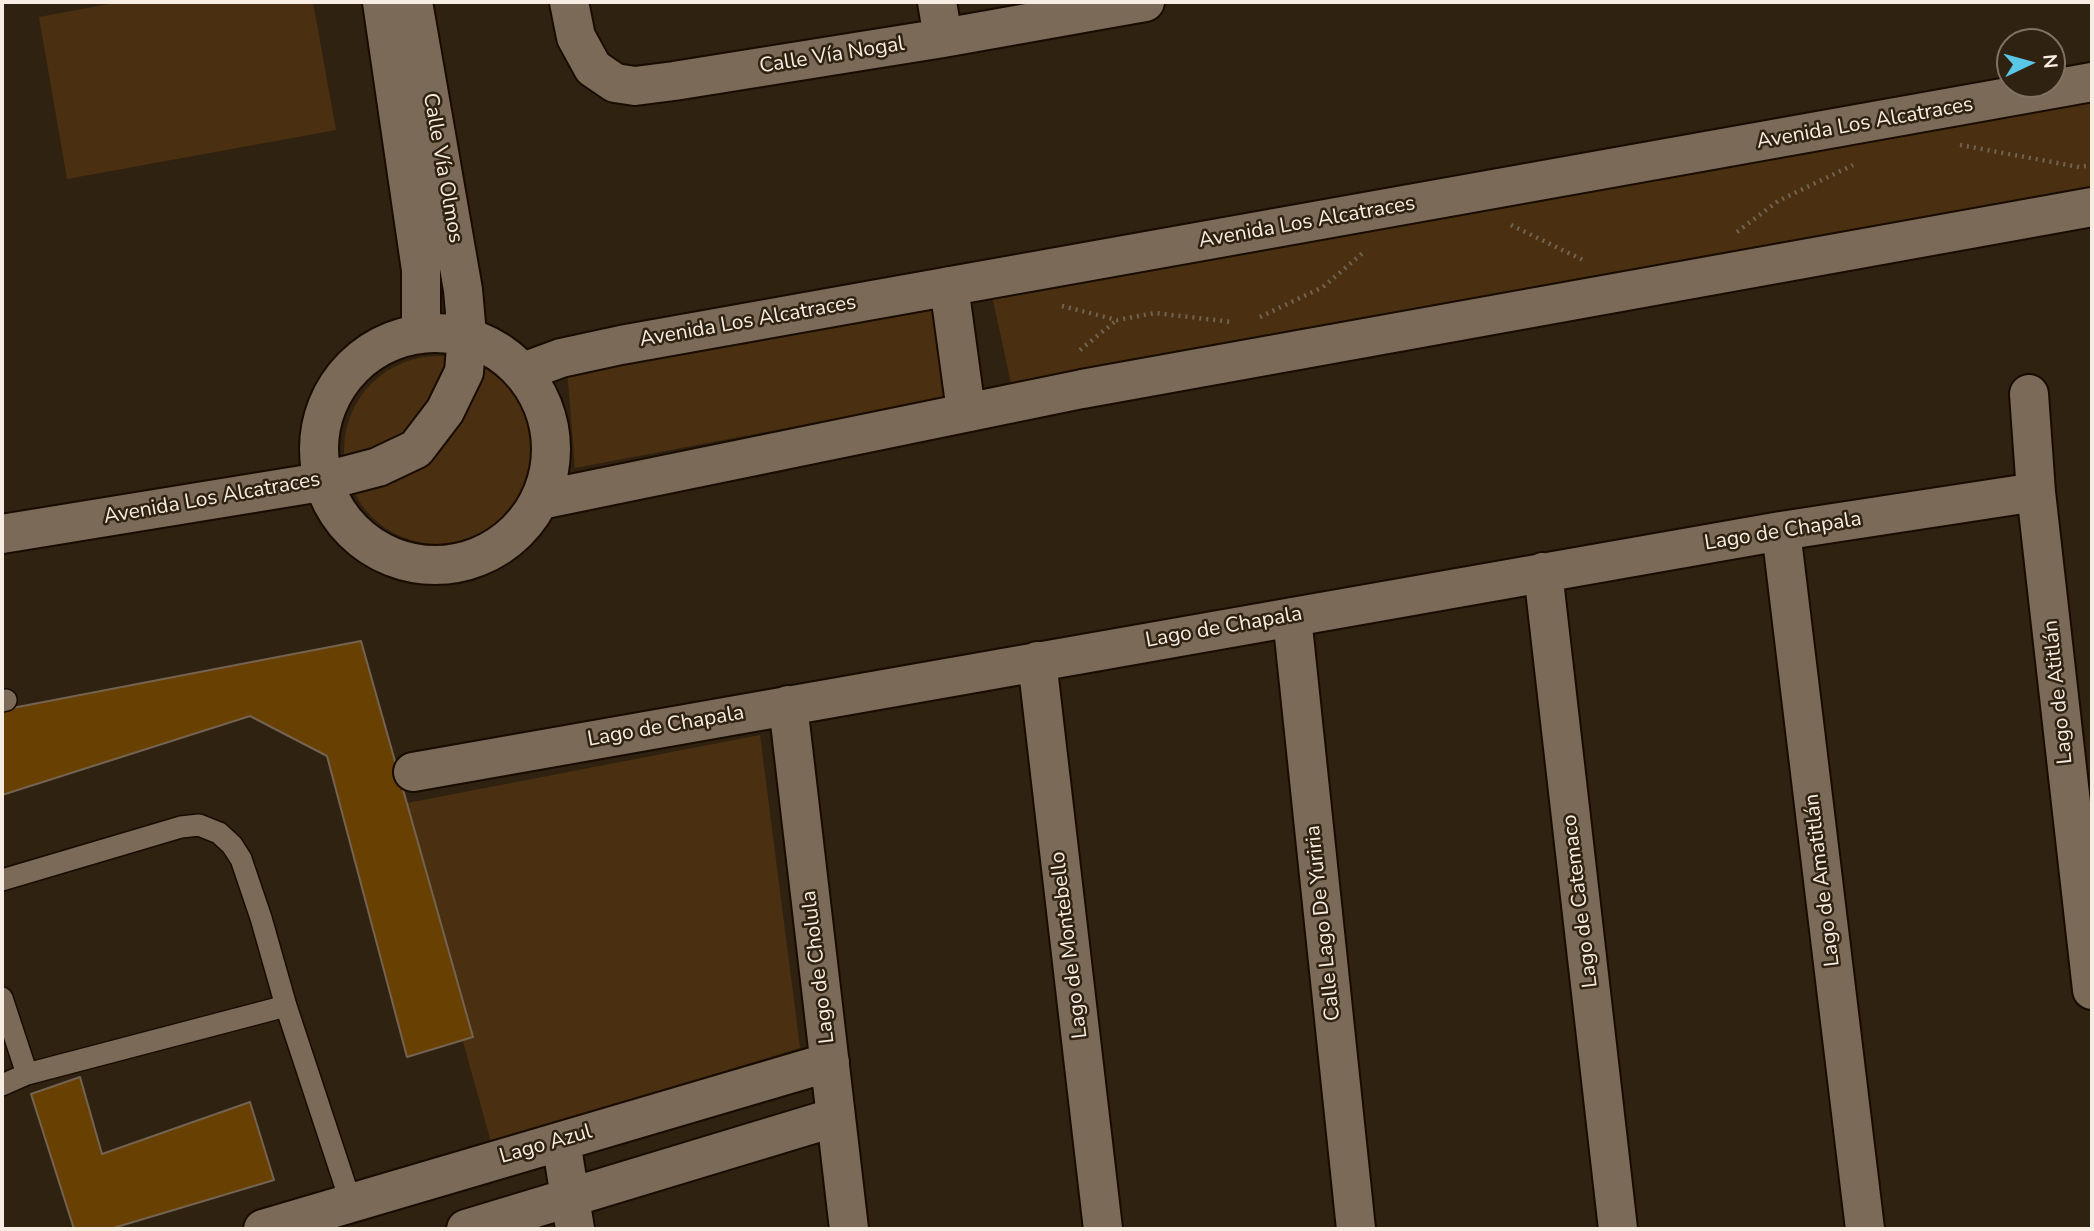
<!DOCTYPE html>
<html>
<head>
<meta charset="utf-8">
<style>
	body { margin:0 }
	#map { position:relative; width:2094px; height:1231px; overflow:hidden; background:#302211; font-family:"Nunito Sans",sans-serif }
	canvas { display:block }
	.frame { position:absolute; inset:0; border:4px solid #f7ede2; pointer-events:none }
	.north { position:absolute; left:1996px; top:28px; width:70px; height:70px; box-sizing:border-box; background:#302211; border:2px solid #807365; border-radius:50%; rotate:85deg; font-size:19px; font-weight:700; line-height:28px; text-align:center; color:#f7ede2 }
	.north::after { content:''; display:block; margin:auto; width:24px; height:32px; background:#5bc7e7; clip-path:polygon(50% 0,100% 100%,50% 72%,0 100%) }
</style>
</head>
<body>
<div id="map">
<canvas width="2094" height="1231"></canvas>
<div class="frame"></div>
<div class="north">N</div>
</div>
<script>
const c = document.querySelector('canvas').getContext('2d');
c.lineJoin = 'round';
function fill(path, color) { c.fillStyle = color; c.fill(path, 'evenodd'); }
const shape = rows => new Path2D(rows.map(r => 'M' + r).join(''));
function strokePath(path, color, width, dash) { c.strokeStyle = color; c.lineWidth = width; c.lineCap = dash ? 'butt' : 'round'; c.setLineDash(dash || []); c.stroke(path); }
function label(font, color, halo, rows, align = 'center') {
  c.font = font + ' "Nunito Sans",sans-serif'; c.lineWidth = 5; c.setLineDash([]); c.textBaseline = 'middle'; c.strokeStyle = halo; c.fillStyle = color; for (const [text, x, y, turn = 0] of rows) {
    c.save(); c.translate(x, y); c.rotate((+turn || 0) * Math.PI / 180); c.textAlign = isNaN(turn) ? turn : align; if (halo) c.strokeText(text, 0, 0); c.fillText(text, 0, 0); c.restore();
  }
}
fill(shape([
	[120,2,313,2,336,130,67,179,39,17],
	[2092,97,2092,187,1012,388,991,291],
	[946,305,962,395,575,468,567,368],
	'344 450a94 94 0 1 1 188 0a94 94 0 1 1-188 0Z',
	[760,735,800,1048,491,1142,397,805]
]), '#4a3010');
const building = shape([
	[361,641,473,1037,407,1057,327,756,250,716,2,795,2,710,361,641],
	[80,1077,102,1154,250,1102,274,1180,110,1229,74,1229,31,1094,80,1077]
]);
fill(building, '#684002');
strokePath(building, '#746350', 2);
const service = shape([
	[2,701,6,700],
	[2,880,181,827,199,825,219,833,232,845,241,859,261,918,286,1006,351,1203],
	[2,998,27,1074,286,1006],
	[2,1085,27,1074]
]);
const minor = shape([
	[382,2,421,270,421,333],
	[569,2,576,37,593,68,615,83,635,86,674,81,943,38,1145,2],
	[937,2,943,38],
	[949,286,966,411],
	'319 449a116 116 0 1 1 232 0a116 116 0 1 1-232 0Z',
	[523,372,561,358,621,345,2092,82],
	[2029,394,2036,492,2092,990],
	[541,500,1082,389,2092,207],
	[1781,531,1865,1229],
	[2,534,321,482,378,467,416,449,445,411,464,372,467,335,463,290,413,2],
	[1543,572,1618,1229],
	[1292,617,1356,1229],
	[1037,661,1103,1229],
	[788,705,849,1229],
	[413,772,1781,531,2036,492],
	[561,1141,575,1229],
	[263,1229,830,1062],
	[466,1229,836,1117]
]);
strokePath(service, '#180b00', 24);
strokePath(minor, '#180b00', 42);
strokePath(shape([
	[1960,145,2079,167,2092,165],
	[1511,225,1585,261],
	[1737,232,1778,201,1853,165],
	[1062,306,1117,320,1155,313,1232,322],
	[1260,317,1323,287,1365,251],
	[1080,350,1117,320]
]), '#706354', 4.5, [2, 5]);
strokePath(service, '#7b6a57', 21);
strokePath(minor, '#7b6a57', 38);
label('21px', '#f7ede2', '#302211', [
	["Calle Vía Nogal",832,56,-9],
	["Avenida Los Alcatraces",1865,124,-10],
	["Calle Vía Olmos",442,168,80],
	["Avenida Los Alcatraces",1307,223,-10],
	["Avenida Los Alcatraces",748,322,-10],
	["Avenida Los Alcatraces",212,499,-10],
	["Lago de Chapala",1783,532,-9],
	["Lago de Chapala",1224,628,-10],
	["Lago de Atitlán",2059,692,-96],
	["Lago de Chapala",666,727,-10],
	["Lago de Amatitlán",1823,880,-97],
	["Lago de Catemaco",1581,901,-97],
	["Calle Lago De Yuriria",1324,923,-96],
	["Lago de Montebello",1070,945,-97],
	["Lago de Cholula",819,967,-97],
	["Lago Azul",546,1145,-16]
]);
</script>
</body>
</html>
